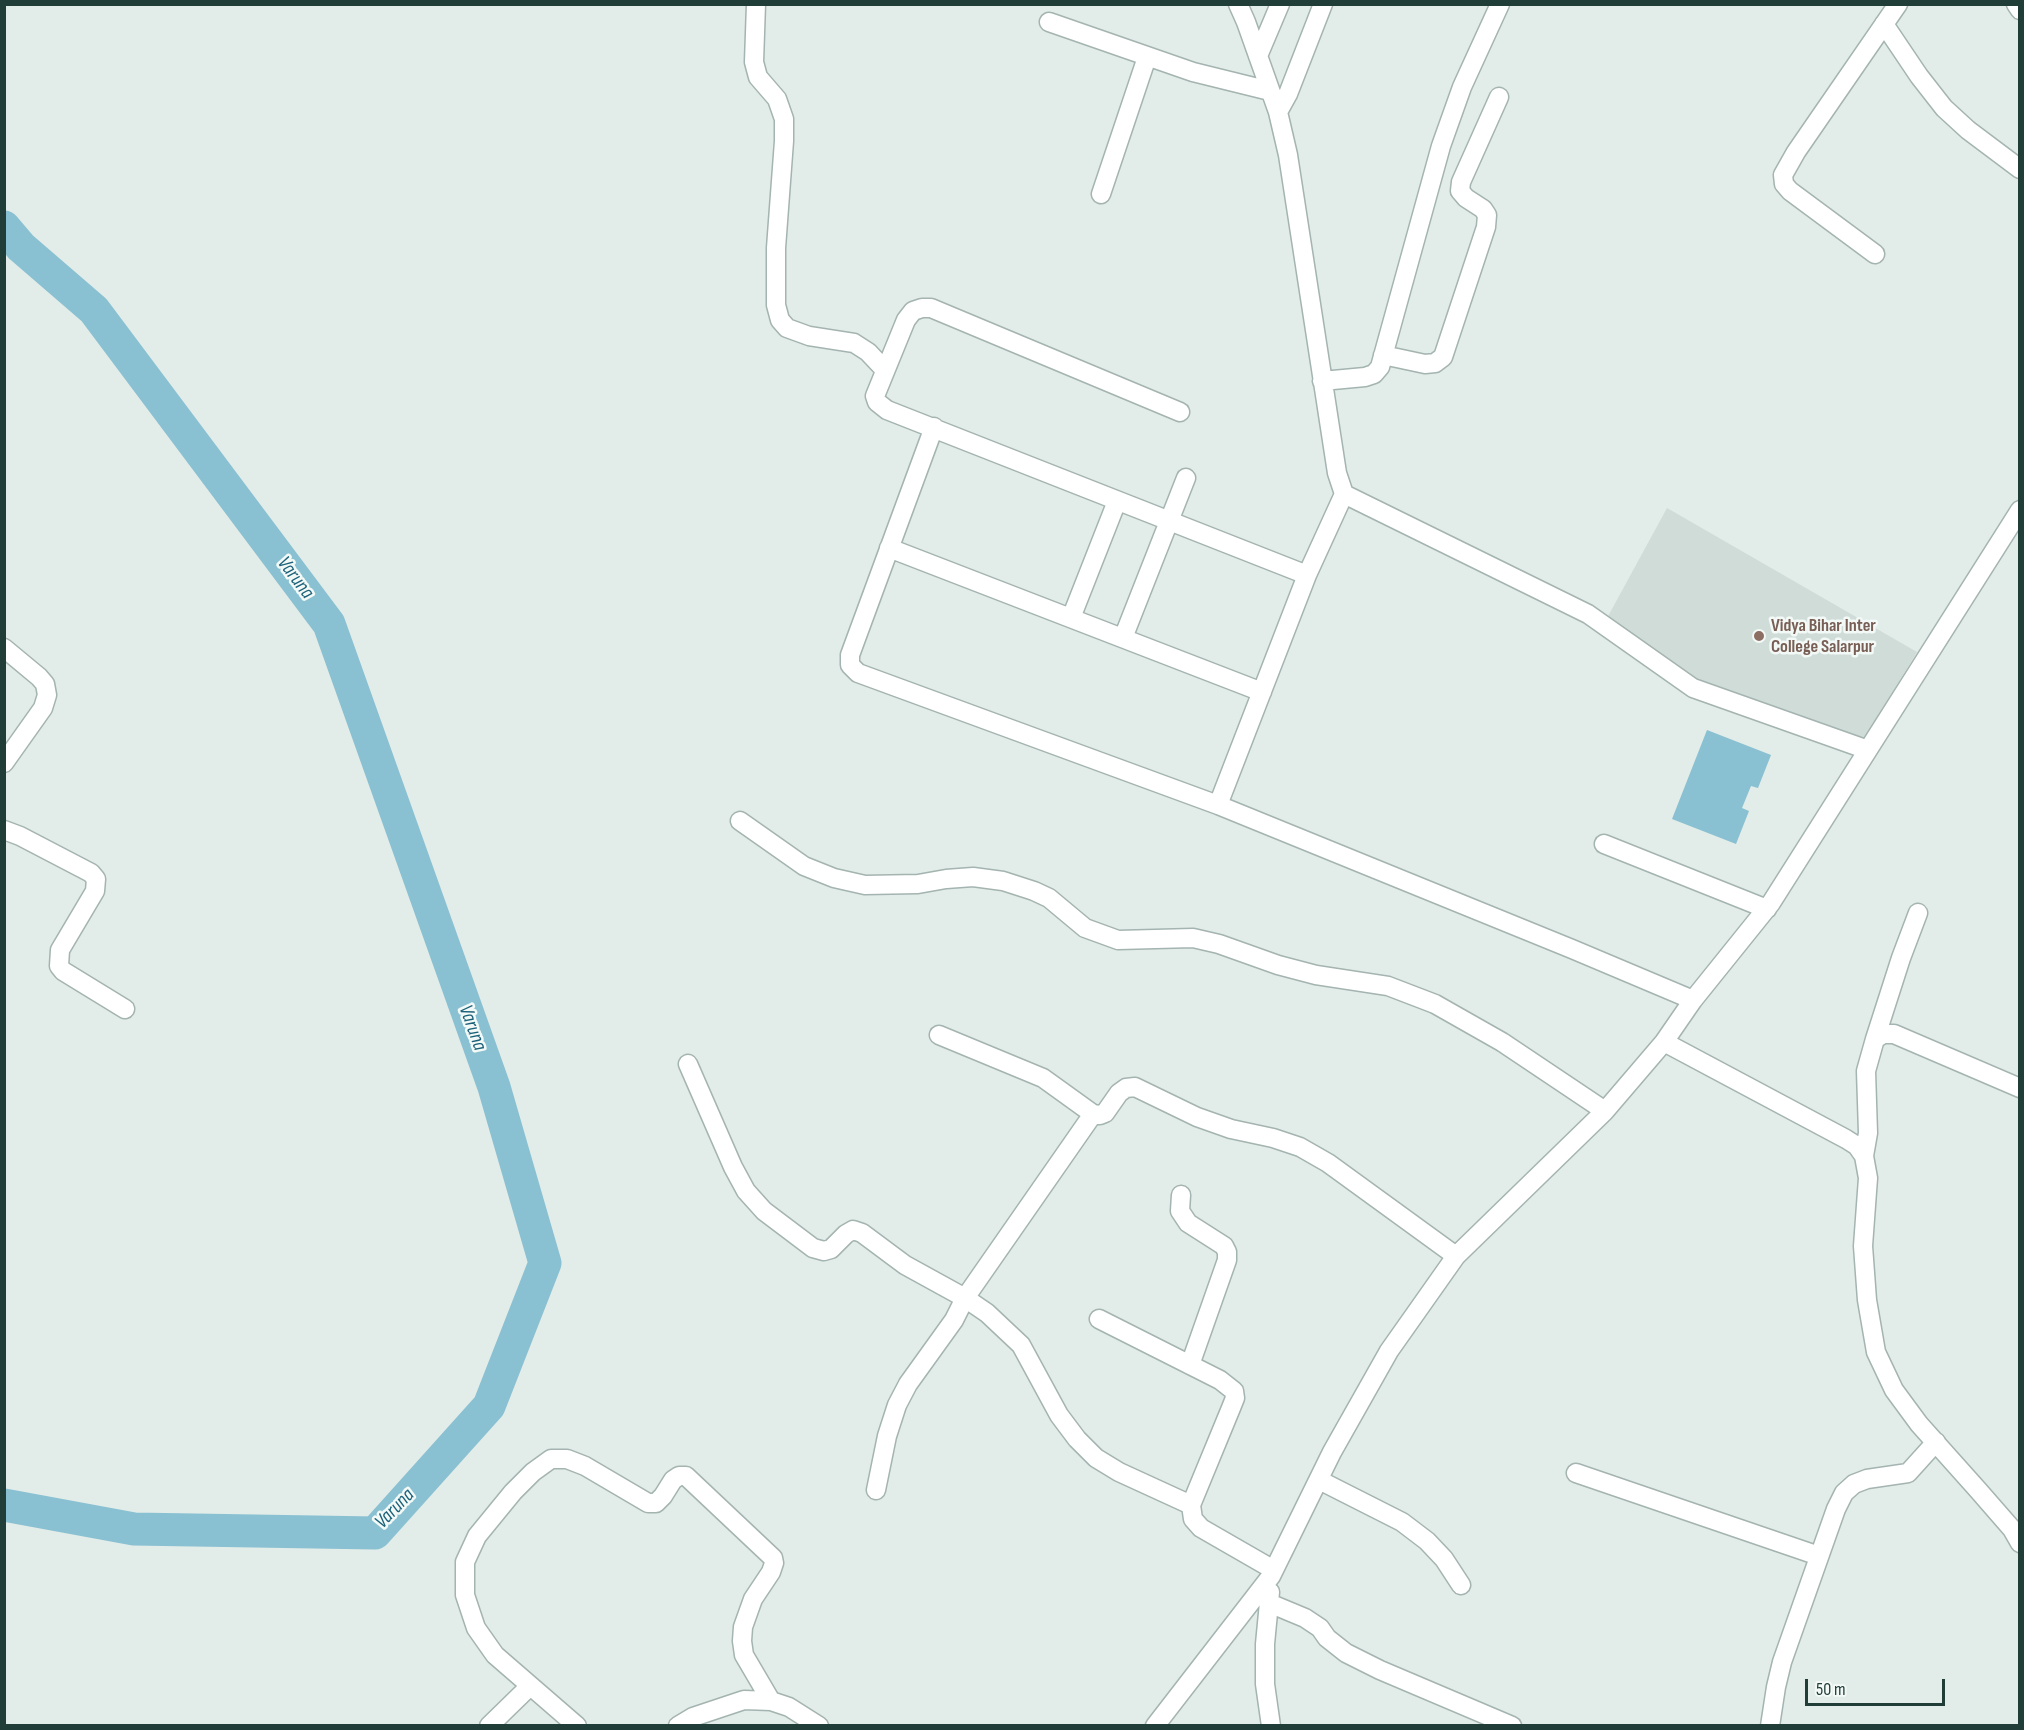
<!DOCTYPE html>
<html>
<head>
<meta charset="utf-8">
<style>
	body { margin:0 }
	#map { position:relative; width:2024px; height:1730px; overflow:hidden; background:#e2ece8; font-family:"Sofia Sans Condensed",sans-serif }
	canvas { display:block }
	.frame { position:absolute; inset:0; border:6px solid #213d38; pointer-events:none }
	.scale { position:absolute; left:1805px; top:1679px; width:140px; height:27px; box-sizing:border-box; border:3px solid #213d38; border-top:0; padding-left:8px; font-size:18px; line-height:21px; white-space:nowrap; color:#213d38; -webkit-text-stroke:4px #f2f9f6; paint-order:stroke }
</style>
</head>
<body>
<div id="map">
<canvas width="2024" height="1730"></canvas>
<div class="frame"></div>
<div class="scale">50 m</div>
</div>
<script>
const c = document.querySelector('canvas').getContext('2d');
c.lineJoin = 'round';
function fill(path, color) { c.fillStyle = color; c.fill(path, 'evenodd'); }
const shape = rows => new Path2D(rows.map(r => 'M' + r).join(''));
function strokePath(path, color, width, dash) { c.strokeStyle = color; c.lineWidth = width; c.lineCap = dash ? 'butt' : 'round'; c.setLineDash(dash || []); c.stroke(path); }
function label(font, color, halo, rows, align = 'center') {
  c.font = font + ' "Sofia Sans Condensed",sans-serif'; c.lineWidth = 5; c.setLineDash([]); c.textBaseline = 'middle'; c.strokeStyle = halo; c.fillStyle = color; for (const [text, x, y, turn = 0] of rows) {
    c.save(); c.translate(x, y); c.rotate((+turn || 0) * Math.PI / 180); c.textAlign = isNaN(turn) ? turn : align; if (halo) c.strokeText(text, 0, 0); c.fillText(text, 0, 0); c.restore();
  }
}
fill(shape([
	[1667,508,1917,652,1862,742,1702,684,1606,620]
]), '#d0dcd8');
fill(shape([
	[1707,730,1771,755,1758,788,1751,786,1742,808,1749,811,1736,844,1672,819]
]), '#89c0d2');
strokePath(shape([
	[4,227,21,247,94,310,329,624,494,1087,545,1263,489,1406,375,1533,134,1529,4,1505]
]), '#89c0d2', 33);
const minor = shape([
	[756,4,754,62,758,77,777,99,784,119,784,141,776,248,776,305,780,320,787,328,809,336,854,343,868,352,885,370],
	[1238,4,1246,22,1278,112,1288,155,1337,473,1344,494,1588,614,1693,688,1868,750],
	[2016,4,2020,10],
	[1049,22,1193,72,1270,91],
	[1884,24,1919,76,1944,108,1968,130,2020,169],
	[1258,56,1280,4],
	[1278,112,1288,94,1323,4],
	[1101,194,1147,57],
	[1875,254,1790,191,1784,184,1783,175,1796,152,1898,4],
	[1383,355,1425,364,1435,363,1443,357,1486,227,1487,215,1483,209,1466,198,1460,191,1461,182,1499,97],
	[1322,381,1365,377,1374,374,1380,367,1441,146,1462,87,1500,4],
	[1180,412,931,308,922,308,913,311,906,320,875,396,877,402,887,410,1307,575],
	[934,427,850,655,850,665,858,673,1218,805,1572,949,1693,1000],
	[889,548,1262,692],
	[1071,618,1117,501],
	[1123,638,1186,478],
	[4,648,39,677,45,684,47,695,43,708,4,763],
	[1218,805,1307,575,1344,494],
	[740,821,804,866,834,878,865,885,918,884,946,879,973,877,1003,881,1034,891,1049,898,1085,928,1118,940,1193,938,1219,944,1278,965,1316,975,1388,986,1435,1004,1502,1042,1605,1111],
	[4,830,20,836,91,873,96,879,95,891,60,950,59,966,63,971,125,1009],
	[1604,844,1767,909],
	[939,1035,1043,1078,1093,1114,1100,1115,1105,1113,1119,1093,1126,1088,1135,1087,1197,1117,1231,1129,1273,1138,1300,1147,1328,1163,1456,1256],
	[1875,1039,1901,958,1918,913],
	[1664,1042,1846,1139,1857,1146,1864,1156,1868,1178,1863,1246,1867,1300,1876,1352,1894,1390,1919,1424,1978,1490,2012,1529,2020,1543],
	[688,1064,733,1167,746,1191,764,1211,813,1248,824,1251,831,1249,846,1234,853,1230,862,1233,905,1265,965,1298,987,1313,1021,1345,1059,1415,1077,1439,1096,1458,1119,1472,1191,1505],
	[1864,1156,1868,1133,1866,1071,1875,1039,1883,1034,1894,1034,2020,1088],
	[1181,1195,1180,1211,1188,1223,1224,1246,1227,1252,1227,1260,1190,1365],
	[1099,1319,1220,1380,1234,1391,1235,1398,1231,1408,1191,1505,1193,1519,1201,1528,1274,1570],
	[1576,1473,1819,1556],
	[1319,1480,1402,1522,1427,1541,1444,1559,1461,1585],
	[876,1490,887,1436,897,1405,908,1384,954,1320,965,1298,1093,1114],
	[1270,1592,1265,1644,1265,1684,1271,1726],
	[1269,1603,1305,1618,1320,1628,1327,1638,1346,1653,1380,1670,1512,1726],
	[489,1726,530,1686],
	[577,1726,495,1655,476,1628,465,1595,465,1562,477,1536,513,1492,533,1472,551,1459,567,1459,585,1466,648,1503,656,1503,663,1496,673,1480,679,1476,686,1476,773,1558,774,1563,771,1572,753,1599,743,1627,742,1641,744,1655,771,1701],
	[678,1726,693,1717,744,1700,771,1701,789,1707,819,1726],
	[1155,1726,1271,1576,1332,1452,1389,1351,1456,1256,1605,1111,1664,1042,1693,1000,1771,903,2020,510],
	[1770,1726,1776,1687,1782,1662,1836,1509,1844,1493,1854,1484,1867,1479,1908,1473,1936,1442]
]);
strokePath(minor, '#a4b4b0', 21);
strokePath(minor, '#fff', 18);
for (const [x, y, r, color] of [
	[1759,636,6,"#8d6e63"]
]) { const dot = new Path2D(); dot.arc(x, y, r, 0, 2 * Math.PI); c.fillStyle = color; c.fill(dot); strokePath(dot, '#f2f9f6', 2); }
label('bold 18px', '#785e54', '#f2f9f6', [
	["Vidya Bihar Inter",1771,626],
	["College Salarpur",1771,647]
], 'left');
label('italic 20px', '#1b617a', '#f2f9f6', [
	["Varuna",295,578,53],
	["Varuna",472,1028,70],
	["Varuna",395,1509,-46]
]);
</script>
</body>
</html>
